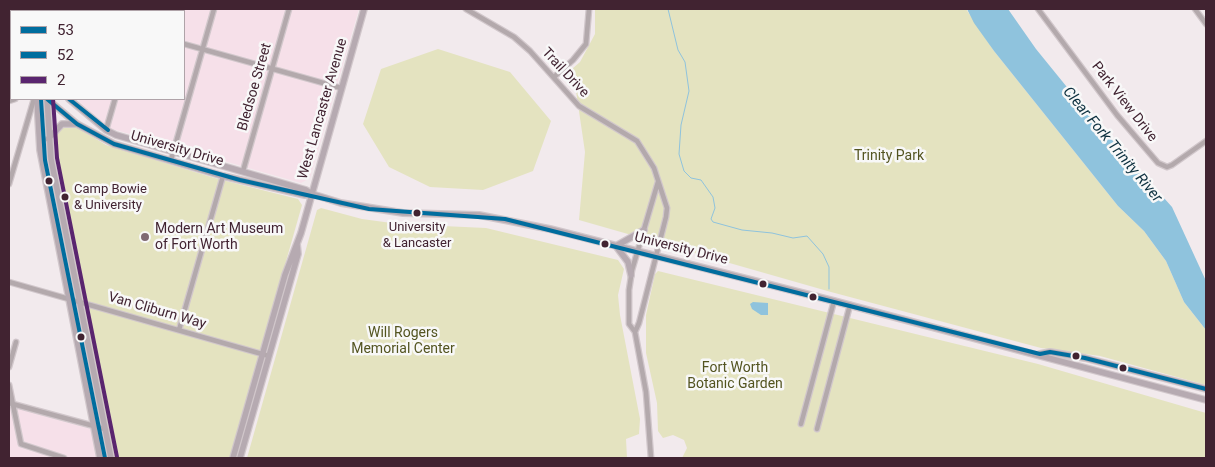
<!DOCTYPE html>
<html>
<head>
<meta charset="utf-8">
<style>
	body { margin:0 }
	#map { position:relative; width:1215px; height:467px; overflow:hidden; background:#f2eaed; font-family:Roboto,sans-serif }
	canvas { display:block }
	.frame { position:absolute; inset:0; border:10px solid #412331; pointer-events:none }
	.legend { position:absolute; left:10px; top:10px; width:175px; height:90px; box-sizing:border-box; background:#f8f8f8; border:1px solid #afa3a8; margin:0; padding:6px 9px; list-style:none; font-size:15px; color:#412331 }
	.legend li { display:flex; align-items:center; gap:10px; height:25px }
	.legend b { width:25px; border:1px solid #afa3a8 }
</style>
</head>
<body>
<div id="map">
<canvas width="1215" height="467"></canvas>
<div class="frame"></div>
<ul class="legend">
<li><b style="height:6px;background:#006d9e"></b>53</li>
<li><b style="height:6px;background:#006d9e"></b>52</li>
<li><b style="height:6px;background:#5a256f"></b>2</li>
</ul>
</div>
<script>
const c = document.querySelector('canvas').getContext('2d');
c.lineJoin = 'round';
function fill(path, color) { c.fillStyle = color; c.fill(path, 'evenodd'); }
const shape = rows => new Path2D(rows.map(r => 'M' + r).join(''));
function strokePath(path, color, width, dash) { c.strokeStyle = color; c.lineWidth = width; c.lineCap = dash ? 'butt' : 'round'; c.setLineDash(dash || []); c.stroke(path); }
function label(font, color, halo, rows, align = 'center') {
  c.font = font + ' Roboto,sans-serif'; c.lineWidth = 5; c.setLineDash([]); c.textBaseline = 'middle'; c.strokeStyle = halo; c.fillStyle = color; for (const [text, x, y, turn = 0] of rows) {
    c.save(); c.translate(x, y); c.rotate((+turn || 0) * Math.PI / 180); c.textAlign = isNaN(turn) ? turn : align; if (halo) c.strokeText(text, 0, 0); c.fillText(text, 0, 0); c.restore();
  }
}
fill(shape([
	[9,9,44,9,53,11,11,11,11,59,9,59],
	[71,9,359,9,310,178,301,183,109,128,79,102,79,99,184,99,184,11,70,11],
	[9,406,91,429,97,458,9,458]
]), '#f6e0e9');
fill(shape([
	[595,9,966,9,994,51,1118,206,1144,231,1166,261,1184,302,1206,330,1206,385,1100,356,1041,348,831,292,579,220,585,152,576,91,570,81,572,69,580,62,595,34],
	[438,49,510,72,551,121,533,171,483,190,430,187,389,167,363,124,381,69],
	[73,125,106,145,218,179,298,199,302,205,230,458,114,458,59,177,54,137,61,126],
	[321,208,362,219,399,224,486,228,618,260,624,269,618,295,620,315,640,419,639,434,626,439,627,458,247,458,317,210],
	[658,271,1038,364,1206,413,1206,458,682,458,687,448,684,440,673,435,663,438,658,431,657,403,646,353,646,315,655,274]
]), '#e4e3c0');
fill(shape([
	[967,9,1008,9,1036,49,1088,113,1172,207,1206,281,1206,330,1184,302,1166,261,1144,231,1118,206,994,51,974,23],
	[753,302,768,303,768,315,761,315,752,309,750,304]
]), '#8fc3dd');
strokePath(shape([
	[668,9,678,50,685,62,689,91,681,125,679,154,684,171,691,178,701,180,713,197,715,208,711,219,713,222,742,230,772,233,793,238,807,236,823,254,829,267,829,289]
]), '#8fc3dd', 1);
const minor = shape([
	[466,9,514,37,530,51,579,106,637,141,654,168,667,208,666,217,639,323,635,332],
	[1038,9,1117,115,1158,163,1167,167,1172,165,1206,141],
	[1195,9,1206,24],
	[140,11,140,9],
	[184,44,341,88],
	[554,77,573,60,586,44,589,9],
	[9,101,15,99],
	[106,130,115,99],
	[171,160,214,9],
	[243,171,289,9],
	[9,184,34,99],
	[9,282,269,356],
	[179,330,223,176],
	[9,367,16,342],
	[9,385,21,444,64,458],
	[9,403,105,429],
	[801,424,834,301],
	[817,429,850,305],
	[651,458,646,392,635,332,629,324,629,290,632,270,658,182]
]);
const major = shape([
	[59,11,60,9],
	[66,11,67,9],
	[9,63,11,63],
	[9,76,11,77],
	[37,99,40,150,100,458],
	[47,99,51,159,111,458],
	[47,99,77,124,114,144,223,176,305,195,312,194],
	[69,99,106,130,116,135,306,190,312,194,341,203,403,213,479,215,550,229,834,301,1206,400],
	[48,139,62,124,77,124],
	[616,246,628,262,631,275],
	[616,246,644,230],
	[1040,354,1050,352,1085,358,1206,389],
	[233,458,285,275,301,233,364,9],
	[240,458,298,254,297,244]
]);
strokePath(minor, '#d1c7cb', 7);
strokePath(major, '#d1c7cb', 8);
strokePath(minor, '#b3a9ac', 4.5);
strokePath(major, '#b6aab1', 5.5);
strokePath(shape([
	[47,99,77,124,114,144,240,180,369,209,505,219,1040,354,1050,352,1085,358,1206,389],
	[69,99,108,130]
]), '#006d9e', 4);
strokePath(shape([
	[41,99,45,160,105,458]
]), '#006d9e', 4);
strokePath(shape([
	[53,99,57,158,117,457]
]), '#5a256f', 4);
for (const [x, y, r, color] of [
	[49,181,4.5,"#412331"],
	[65,197,4.5,"#412331"],
	[417,213,4.5,"#412331"],
	[145,237,5,"#7f6973"],
	[605,244,4.5,"#412331"],
	[763,284,4.5,"#412331"],
	[813,297,4.5,"#412331"],
	[81,337,4.5,"#412331"],
	[1076,356,4.5,"#412331"],
	[1123,368,4.5,"#412331"]
]) { const dot = new Path2D(); dot.arc(x, y, r, 0, 2 * Math.PI); c.fillStyle = color; c.fill(dot); strokePath(dot, '#f8f8f8', 2); }
label('13px', '#412331', '#f8f8f8', [
	["Camp Bowie",74,190],
	["& University",74,206],
	["University",417,228,"center"],
	["& Lancaster",417,244,"center"]
], 'left');
label('14px', '#412331', '#f8f8f8', [
	["Trail Drive",565,73,47],
	["Bledsoe Street",255,87,-74],
	["Park View Drive",1124,102,52],
	["West Lancaster Avenue",323,109,-74],
	["University Drive",177,149,16],
	["University Drive",681,249,14],
	["Van Cliburn Way",157,311,16]
]);
label('14px', '#535420', '#f8f8f8', [
	["Trinity Park",889,156],
	["Will Rogers",403,333],
	["Memorial Center",403,349],
	["Fort Worth",735,368],
	["Botanic Garden",735,384]
]);
label('14px', '#412331', '#f8f8f8', [
	["Modern Art Museum",155,229],
	["of Fort Worth",155,245]
], 'left');
label('italic 15px', '#0c303f', '#f8f8f8', [
	["Clear Fork Trinity River",1112,145,50]
]);
</script>
</body>
</html>
